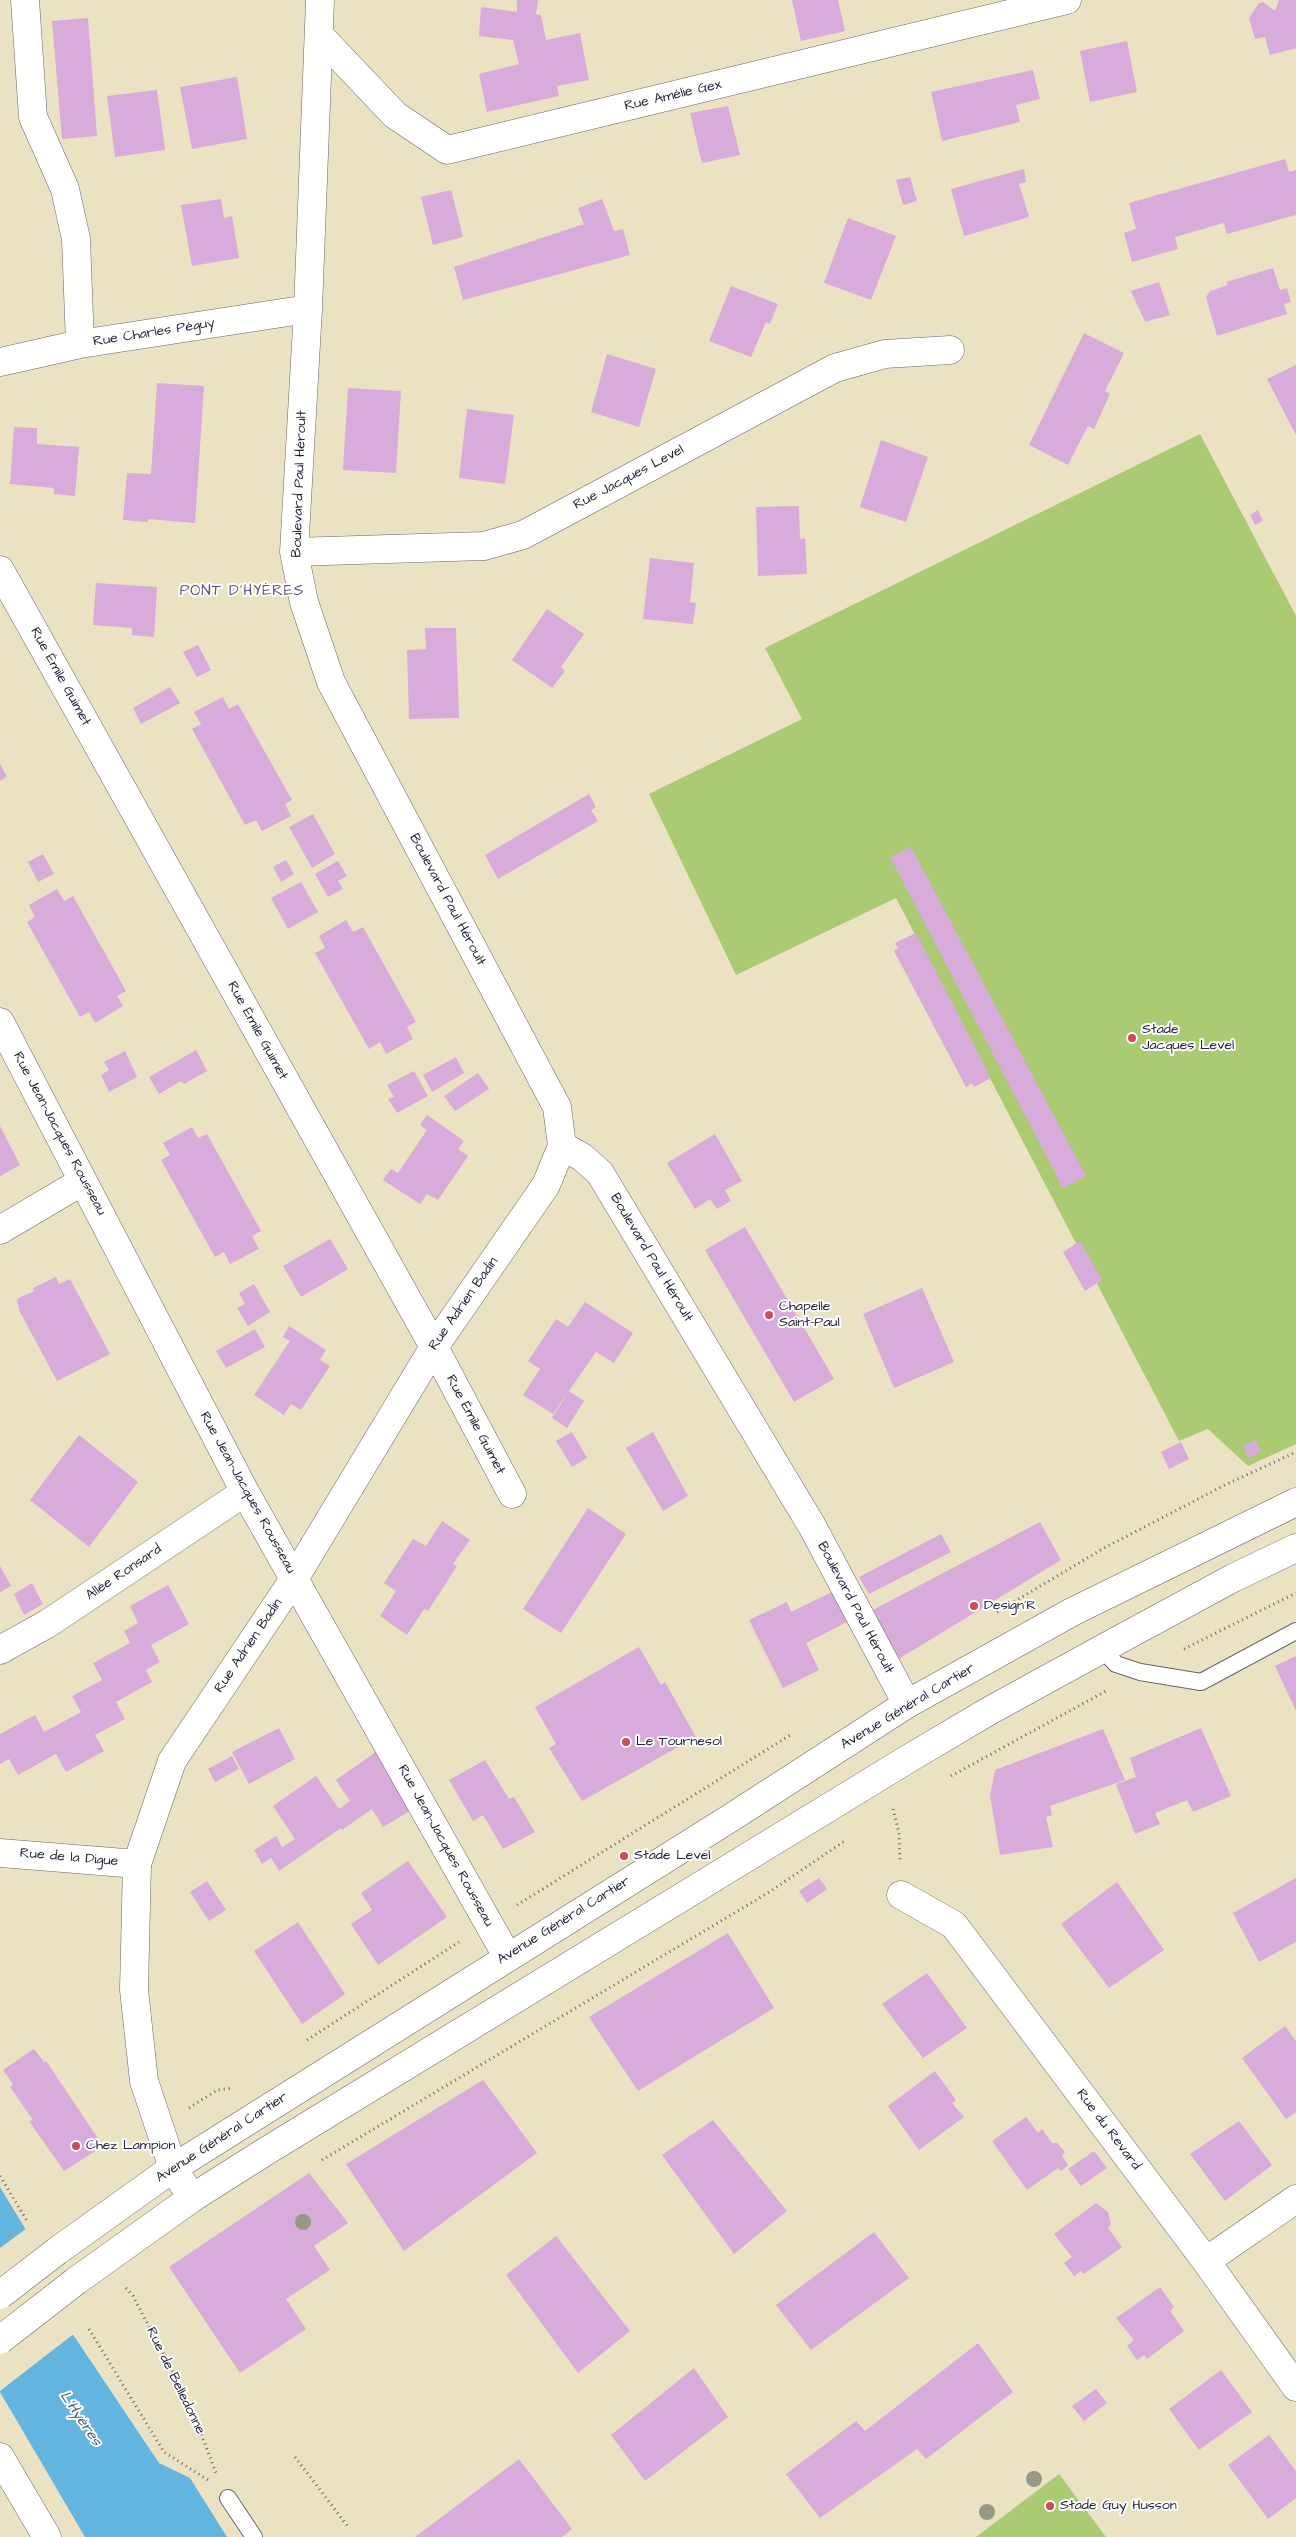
<!DOCTYPE html>
<html>
<head>
<meta charset="utf-8">
<style>
	body { margin:0 }
	canvas { display:block; background:#eae2c2 }
</style>
</head>
<body>
<canvas width="1296" height="2537"></canvas>
<script>
const c = document.querySelector('canvas').getContext('2d');
c.lineJoin = 'round';
function fill(path, color) { c.fillStyle = color; c.fill(path, 'evenodd'); }
const shape = rows => new Path2D(rows.map(r => 'M' + r).join(''));
function strokePath(path, color, width, dash) { c.strokeStyle = color; c.lineWidth = width; c.lineCap = dash ? 'butt' : 'round'; c.setLineDash(dash || []); c.stroke(path); }
function label(font, color, halo, rows, align = 'center') {
  c.font = font + ' "Architects Daughter",sans-serif'; c.lineWidth = 4; c.setLineDash([]); c.textBaseline = 'middle'; c.strokeStyle = halo; c.fillStyle = color; for (const [text, x, y, turn = 0] of rows) {
    c.save(); c.translate(x, y); c.rotate((+turn || 0) * Math.PI / 180); c.textAlign = isNaN(turn) ? turn : align; if (halo) c.strokeText(text, 0, 0); c.fillText(text, 0, 0); c.restore();
  }
}
fill(shape([
	[1200,434,1296,616,1296,1444,1248,1466,1208,1429,1179,1441,896,898,736,975,649,794,802,719,765,648],
	[1059,2474,1106,2537,976,2537]
]), '#abcb73');
fill(shape([
	[0,2187,26,2230,21,2250,23,2267,76,2339,159,2463,190,2478,227,2537,85,2537,0,2392]
]), '#63b4de');
fill(shape([
	[27,2228,29,2238,23,2250,22,2258,25,2266,75,2333,0,2391,0,2248]
]), '#eae2c2');
fill(shape([
	[517,0,538,0,536,14,541,15,546,40,580,33,589,80,557,86,559,96,487,112,479,74,519,64,513,40,479,36,481,7,517,12],
	[792,0,838,0,845,31,801,41],
	[1279,0,1296,0,1296,48,1270,55,1265,37,1255,39,1249,18,1259,3,1263,2,1275,11],
	[88,18,97,136,62,139,52,21],
	[1127,41,1137,92,1090,102,1080,51],
	[1033,70,1040,99,1016,105,1020,122,942,141,931,92],
	[237,77,247,139,192,149,180,87],
	[157,90,165,150,115,157,107,96],
	[728,106,740,155,702,163,690,113],
	[1285,159,1289,172,1296,170,1296,215,1227,234,1224,223,1220,224,1175,237,1178,249,1132,262,1124,233,1136,229,1129,203],
	[1024,169,1026,182,1019,184,1029,217,964,236,951,189],
	[910,177,917,201,903,205,896,180],
	[451,190,463,237,433,245,421,197],
	[221,199,224,218,232,216,239,258,192,266,181,205],
	[602,199,614,231,623,229,630,255,463,300,454,267,584,224,578,208],
	[848,218,896,236,871,300,824,283],
	[1273,268,1280,290,1287,288,1291,302,1284,304,1287,314,1217,336,1206,297,1210,291,1228,285,1226,282],
	[1159,282,1170,315,1145,322,1131,291],
	[731,286,778,304,770,324,766,322,751,357,709,341],
	[1084,333,1124,353,1105,391,1110,394,1094,429,1088,426,1068,465,1029,445],
	[607,354,656,369,639,427,591,412],
	[1296,365,1296,435,1267,379],
	[157,383,204,386,195,523,148,519,148,522,123,520,127,473,151,474],
	[348,388,401,391,396,473,343,470],
	[467,409,514,415,505,484,459,478],
	[14,427,37,428,37,444,79,447,75,496,54,494,54,488,10,484],
	[881,440,928,457,906,522,860,507],
	[799,506,800,539,805,538,807,574,758,576,756,507],
	[1258,510,1263,521,1255,525,1250,515],
	[650,558,694,563,690,602,696,603,693,624,643,619],
	[96,583,157,587,154,637,132,635,132,628,93,625],
	[547,609,584,634,561,667,565,671,552,688,512,660],
	[425,628,456,628,459,718,409,719,407,650,426,649],
	[198,645,211,670,197,677,183,652],
	[170,687,180,703,141,724,133,708],
	[223,697,229,709,238,704,292,800,285,804,291,816,262,831,256,820,245,825,192,729,201,724,194,712],
	[0,763,7,777,0,781],
	[589,794,596,807,591,810,598,821,498,879,485,855],
	[313,814,335,854,312,868,289,827],
	[911,847,1086,1176,1063,1188,890,857],
	[43,854,54,874,38,882,28,862],
	[286,860,294,874,281,882,273,867],
	[338,861,347,876,338,881,343,889,328,897,315,874],
	[301,882,318,912,288,929,271,898],
	[57,889,64,901,73,896,126,991,117,996,123,1006,95,1023,89,1012,80,1017,27,922,35,917,29,905],
	[346,920,353,932,363,927,416,1022,407,1027,413,1039,386,1054,380,1042,369,1049,315,953,325,948,319,936],
	[916,933,991,1078,974,1087,972,1083,966,1087,894,951,898,948,895,943],
	[196,1050,207,1071,184,1084,181,1081,159,1094,149,1077],
	[125,1051,137,1077,109,1092,101,1075,109,1070,104,1062],
	[456,1057,464,1073,432,1092,423,1075],
	[414,1071,428,1096,397,1113,388,1099,394,1097,387,1085],
	[478,1073,489,1089,455,1111,444,1096],
	[427,1115,464,1141,458,1149,468,1156,438,1200,427,1194,420,1204,383,1180,391,1169,398,1173,427,1130,420,1125],
	[0,1126,20,1165,0,1176],
	[192,1127,198,1138,207,1134,261,1231,252,1236,259,1249,230,1264,224,1252,215,1257,161,1160,170,1155,163,1143],
	[715,1134,742,1181,725,1190,731,1201,717,1209,710,1199,695,1209,667,1163],
	[745,1227,834,1379,794,1402,705,1250],
	[330,1239,348,1269,301,1297,283,1266],
	[1080,1241,1102,1280,1085,1291,1063,1252],
	[56,1277,59,1284,70,1279,110,1354,57,1381,19,1310,17,1299,34,1291,33,1288],
	[254,1284,270,1312,248,1326,237,1308,245,1304,239,1293],
	[922,1288,954,1362,894,1388,863,1314],
	[585,1302,633,1333,614,1363,596,1352,553,1414,523,1395,540,1369,528,1361,556,1319,568,1327],
	[289,1326,326,1350,320,1360,330,1366,301,1410,291,1404,284,1415,254,1395,290,1341,283,1337],
	[255,1329,265,1347,226,1368,216,1351],
	[569,1391,584,1401,567,1428,552,1418],
	[572,1432,587,1458,572,1467,556,1441],
	[653,1432,688,1496,663,1511,626,1448],
	[79,1435,138,1482,89,1547,30,1500],
	[1256,1440,1261,1452,1248,1458,1243,1446],
	[1181,1442,1189,1459,1169,1469,1161,1452],
	[588,1508,626,1534,561,1633,523,1609],
	[442,1521,470,1540,453,1564,457,1566,428,1611,424,1609,407,1635,380,1616,396,1591,384,1583,413,1539,426,1546],
	[1040,1522,1061,1560,897,1660,869,1612],
	[941,1534,951,1552,869,1594,859,1577],
	[0,1566,11,1586,0,1592],
	[32,1583,43,1604,24,1615,14,1594],
	[168,1585,189,1624,151,1645,160,1662,146,1670,152,1682,116,1702,125,1719,95,1735,104,1751,66,1772,56,1754,18,1775,9,1759,0,1764,0,1734,35,1715,44,1732,81,1712,72,1696,102,1680,93,1663,130,1643,124,1631,138,1623,130,1606],
	[836,1590,851,1620,806,1643,819,1670,783,1688,749,1620,787,1602,791,1612],
	[639,1647,661,1685,665,1682,696,1737,582,1801,549,1748,556,1744,535,1707],
	[1296,1656,1296,1711,1275,1666],
	[279,1728,295,1759,249,1784,232,1752],
	[1201,1728,1231,1796,1193,1812,1187,1800,1155,1813,1160,1824,1135,1834,1116,1784,1136,1777,1130,1758],
	[1103,1729,1125,1780,1050,1806,1052,1815,1046,1817,1053,1847,1000,1855,990,1795,995,1770],
	[380,1749,413,1809,383,1827,372,1809,342,1830,341,1828,279,1871,271,1858,262,1864,254,1850,276,1836,282,1847,295,1839,273,1806,316,1776,339,1809,350,1801,336,1780],
	[232,1756,239,1769,215,1782,208,1769],
	[485,1760,509,1799,514,1797,535,1832,503,1849,483,1815,473,1821,449,1780],
	[408,1861,447,1917,378,1965,351,1924,372,1910,361,1893],
	[819,1878,827,1889,807,1903,799,1891],
	[1296,1878,1296,1942,1259,1962,1233,1913],
	[207,1881,226,1910,209,1921,190,1892],
	[1117,1882,1164,1950,1109,1988,1061,1924],
	[298,1922,345,1994,302,2024,254,1951],
	[728,1933,774,2008,638,2091,589,2017],
	[927,1973,967,2028,923,2058,882,2004],
	[1285,2026,1296,2041,1296,2112,1286,2119,1242,2058],
	[34,2049,45,2063,46,2061,103,2146,64,2171,29,2121,33,2120,10,2087,13,2084,3,2070],
	[935,2071,956,2100,952,2103,964,2117,919,2150,888,2106],
	[483,2080,537,2153,404,2251,346,2164],
	[1026,2117,1038,2133,1042,2129,1052,2143,1057,2143,1065,2152,1062,2156,1068,2165,1061,2171,1058,2168,1027,2190,992,2141],
	[713,2120,787,2211,734,2254,662,2155],
	[1239,2121,1272,2165,1225,2201,1190,2154],
	[1094,2151,1107,2168,1081,2186,1068,2169],
	[309,2173,348,2223,314,2246,330,2270,286,2299,306,2329,240,2373,169,2267],
	[1096,2203,1108,2212,1111,2224,1108,2228,1122,2247,1084,2274,1081,2271,1074,2276,1064,2263,1072,2257,1054,2234],
	[874,2232,909,2278,811,2350,776,2305],
	[556,2236,630,2331,578,2373,506,2275],
	[1160,2287,1174,2307,1170,2311,1184,2331,1147,2359,1144,2355,1137,2360,1127,2346,1134,2340,1116,2318],
	[978,2343,1013,2392,926,2459,917,2449,820,2518,786,2474,856,2421,865,2431],
	[694,2368,728,2417,645,2481,611,2435],
	[1221,2370,1252,2412,1199,2450,1169,2409],
	[1096,2389,1107,2403,1084,2421,1072,2406],
	[1269,2435,1296,2471,1296,2498,1268,2519,1228,2465],
	[519,2459,572,2529,562,2537,415,2537]
]), '#d8abda');
const service = shape([
	[1102,1649,1116,1664,1140,1672,1201,1682,1296,1631],
	[228,2498,254,2537]
]);
const minor = shape([
	[25,0,33,117,65,189,76,239,80,344],
	[319,35,395,115,447,150,1067,0],
	[0,362,80,344,308,309],
	[294,552,484,546,523,535,835,368,885,354,950,350],
	[0,570,434,1347,512,1494],
	[0,1022,245,1492,507,1956],
	[562,1146,582,1157,600,1173,812,1526,907,1704],
	[0,1230,83,1181],
	[0,1650,47,1624,245,1492],
	[137,1864,172,1761,294,1579,434,1347,546,1185,562,1146,557,1107,331,682,304,602,294,552,308,309,320,0],
	[901,1895,954,1925,1206,2261,1296,2387],
	[1206,2261,1296,2199]
]);
const tertiary = shape([
	[0,1853,137,1864,134,1990,144,2081,173,2168,192,2198]
]);
const secondary = shape([
	[57,2251,173,2168,732,1817,907,1704,1072,1612,1296,1502],
	[76,2281,192,2198,268,2150,908,1759,989,1711,1102,1649,1233,1578,1296,1548]
]);
const primary = shape([
	[0,2457,47,2537]
]);
strokePath(service, '#68656a', 18);
strokePath(minor, '#68656a', 29);
strokePath(tertiary, '#68656a', 29);
strokePath(secondary, '#68656a', 29);
strokePath(primary, '#68656a', 29);
strokePath(shape([
	[997,1612,1104,1548,1227,1484,1296,1452],
	[1184,1649,1296,1593],
	[951,1776,1106,1691],
	[893,1809,899,1833,900,1862],
	[517,1905,792,1734],
	[307,2040,459,1942],
	[189,2108,217,2090,232,2088],
	[322,2160,771,1891,846,1840],
	[0,2176,27,2221],
	[126,2288,133,2296,190,2405,216,2473],
	[89,2329,164,2452,208,2480],
	[295,2457,349,2528]
]), '#68656a', 3, [1, 4]);
strokePath(service, '#fff', 16);
strokePath(minor, '#fff', 28);
strokePath(tertiary, '#fff', 28);
strokePath(secondary, '#fff', 28);
strokePath(primary, '#fff', 28);
const secondaryBridge = shape([
	[0,2295,57,2251],
	[0,2340,76,2281]
]);
strokePath(secondaryBridge, '#68656a', 29, []);
strokePath(secondaryBridge, '#fff', 28);
c.fillStyle = '#969983';
for (const [x, y] of [
	[303,2222],
	[1034,2479],
	[987,2512]
]) { c.beginPath(); c.arc(x, y, 8, 0, 2 * Math.PI); c.fill(); }
for (const [x, y, r, color] of [
	[1132,1038,5,"#d1495b"],
	[769,1315,5,"#d1495b"],
	[974,1606,5,"#d1495b"],
	[626,1742,5,"#d1495b"],
	[624,1856,5,"#d1495b"],
	[76,2146,5,"#d1495b"],
	[1050,2506,5,"#d1495b"]
]) { const dot = new Path2D(); dot.arc(x, y, r, 0, 2 * Math.PI); c.fillStyle = color; c.fill(dot); strokePath(dot, '#fff', 2); }
label('14px', '#22223b', '#fff', [
	["Rue Amélie Gex",673,96,-13],
	["Rue Charles Péguy",154,333,-9],
	["Rue Jacques Level",629,478,-28],
	["Boulevard Paul Héroult",300,484,-88],
	["Rue Émile Guimet",60,677,61],
	["Boulevard Paul Héroult",447,900,62],
	["Rue Émile Guimet",257,1031,61],
	["Rue Jean-Jacques Rousseau",59,1134,62],
	["Boulevard Paul Héroult",651,1258,59],
	["Rue Adrien Badin",464,1304,-55],
	["Rue Émile Guimet",475,1425,62],
	["Rue Jean-Jacques Rousseau",247,1493,61],
	["Allée Ronsard",124,1573,-34],
	["Boulevard Paul Héroult",855,1608,62],
	["Rue Adrien Badin",249,1646,-56],
	["Avenue Général Cartier",908,1707,-31],
	["Rue Jean-Jacques Rousseau",445,1846,61],
	["Rue de la Digue",69,1858,5],
	["Avenue Général Cartier",564,1921,-32],
	["Rue du Revard",1108,2130,53],
	["Avenue Général Cartier",222,2138,-33],
	["Rue de Belledonne",175,2381,64]
]);
label('14px', '#22223b', '#fff', [
	["Stade",1142,1030],
	["Jacques Level",1142,1046],
	["Chapelle",779,1307],
	["Saint-Paul",779,1323],
	["Design'R",984,1606],
	["Le Tournesol",636,1742],
	["Stade Level",634,1856],
	["Chez Lampion",86,2146],
	["Stade Guy Husson",1060,2506]
], 'left');
c.letterSpacing = '1px';
label('15px', '#625273', '#fff', [
	["PONT D'HYÈRES",242,592]
]);
c.letterSpacing = '0px';
label('italic 15px', '#3c5c7c', '#fff', [
	["L'Hyères",80,2419,56]
]);
</script>
</body>
</html>
